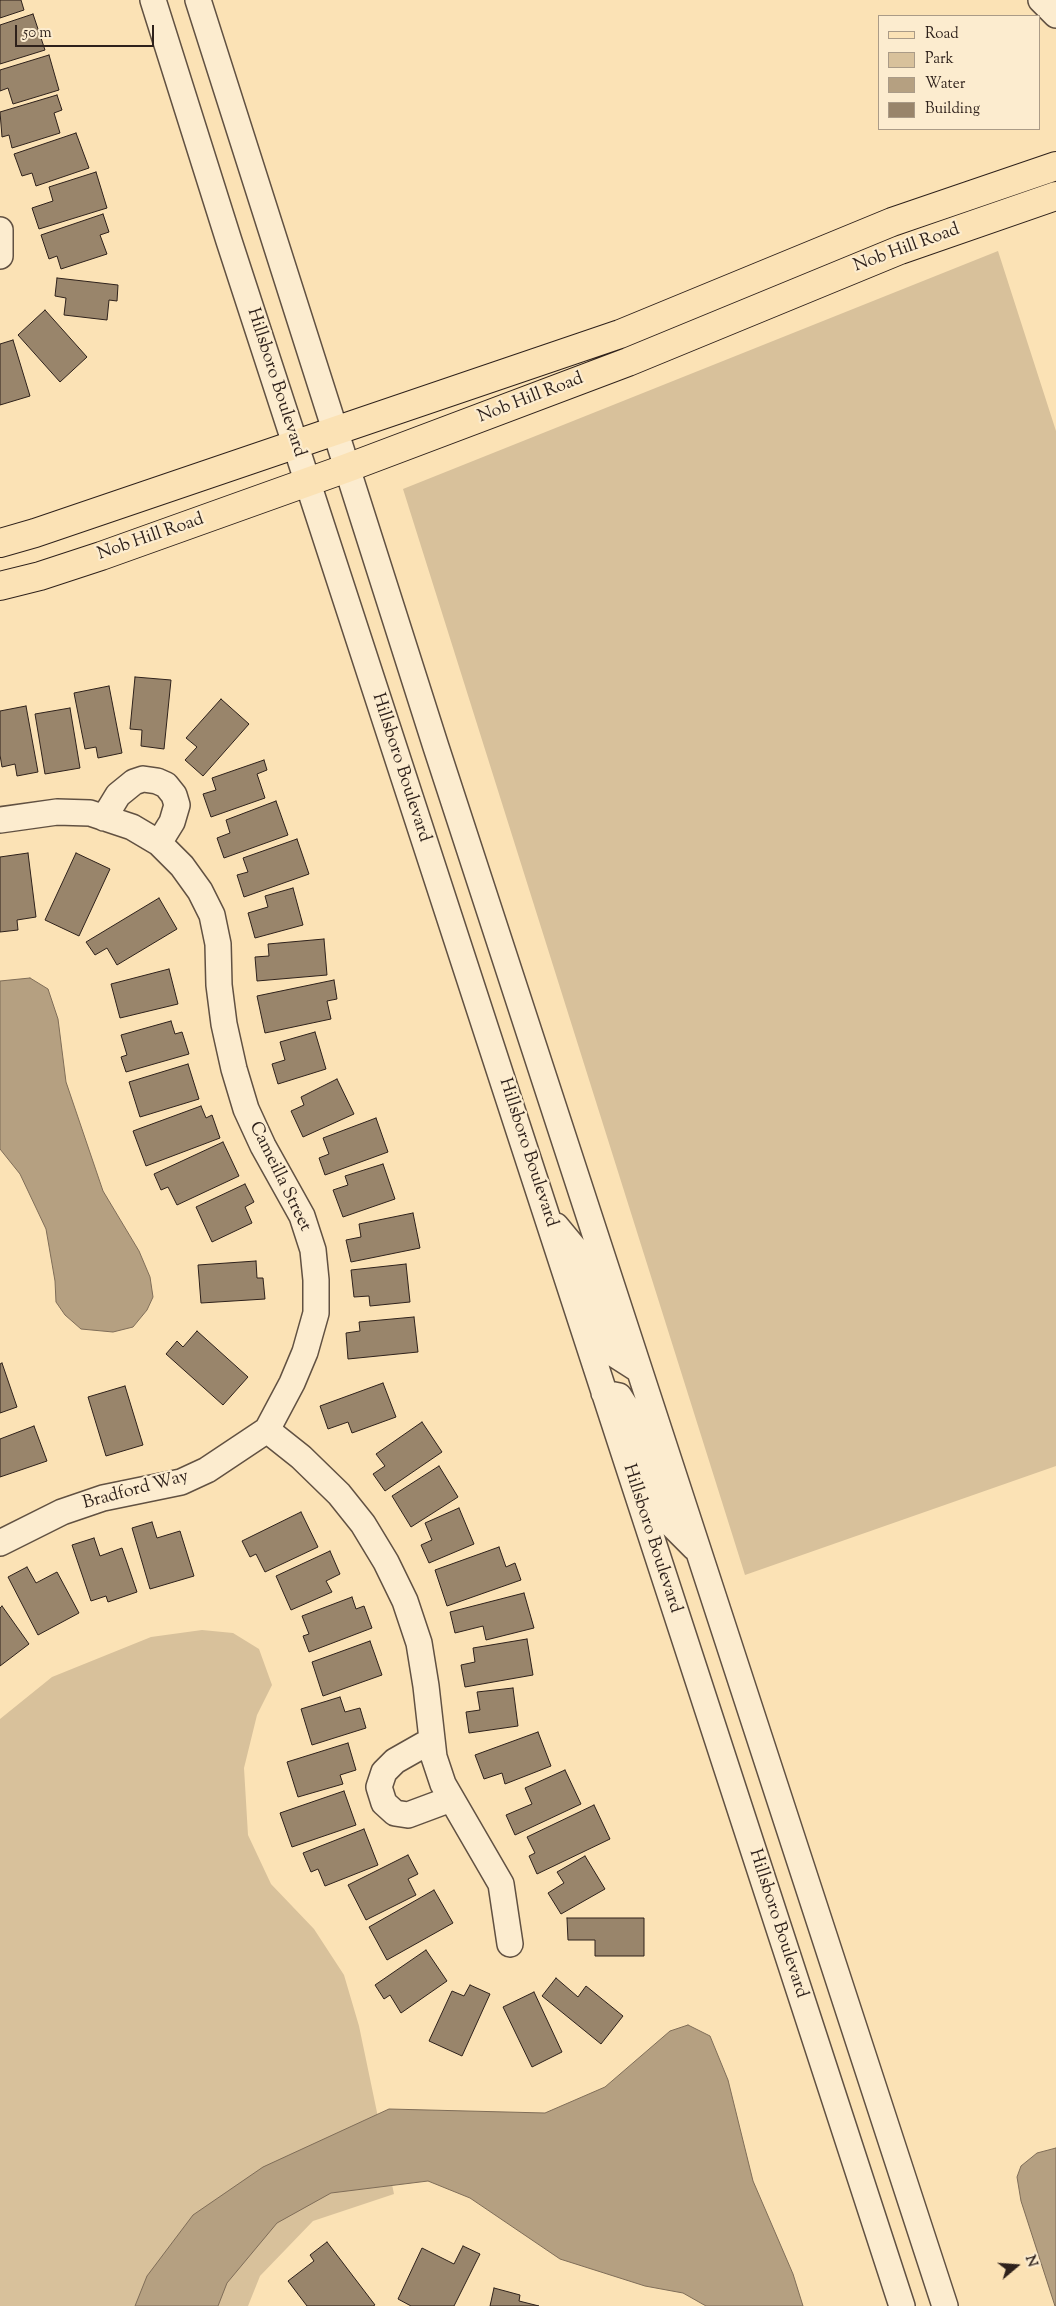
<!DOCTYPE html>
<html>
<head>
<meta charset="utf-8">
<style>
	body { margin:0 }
	#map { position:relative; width:1056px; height:2306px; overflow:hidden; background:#fbe2b5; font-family:"Sorts Mill Goudy",serif }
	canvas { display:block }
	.legend { position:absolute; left:878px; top:15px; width:162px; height:115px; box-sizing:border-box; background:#fceccf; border:1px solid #aa9b87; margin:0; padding:6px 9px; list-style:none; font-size:15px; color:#2e211b }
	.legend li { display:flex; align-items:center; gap:10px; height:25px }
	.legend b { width:25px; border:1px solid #aa9b87 }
	.north { position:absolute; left:991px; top:2241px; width:50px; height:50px; -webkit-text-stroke:4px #fceccf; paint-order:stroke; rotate:72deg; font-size:14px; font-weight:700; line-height:20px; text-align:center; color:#2e211b }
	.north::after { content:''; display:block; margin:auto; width:18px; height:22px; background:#2e211b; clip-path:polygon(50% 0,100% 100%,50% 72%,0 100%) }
	.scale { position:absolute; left:15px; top:25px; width:139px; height:22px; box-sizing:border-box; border:2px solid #2e211b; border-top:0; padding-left:6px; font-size:15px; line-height:18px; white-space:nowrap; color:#2e211b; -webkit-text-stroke:4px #fceccf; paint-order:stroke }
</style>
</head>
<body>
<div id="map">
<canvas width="1056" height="2306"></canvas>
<ul class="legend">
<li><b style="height:6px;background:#fbe2b5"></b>Road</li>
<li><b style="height:14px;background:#d8c19b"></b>Park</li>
<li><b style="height:14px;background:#b5a081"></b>Water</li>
<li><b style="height:14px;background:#99856b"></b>Building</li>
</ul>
<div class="north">N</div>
<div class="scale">50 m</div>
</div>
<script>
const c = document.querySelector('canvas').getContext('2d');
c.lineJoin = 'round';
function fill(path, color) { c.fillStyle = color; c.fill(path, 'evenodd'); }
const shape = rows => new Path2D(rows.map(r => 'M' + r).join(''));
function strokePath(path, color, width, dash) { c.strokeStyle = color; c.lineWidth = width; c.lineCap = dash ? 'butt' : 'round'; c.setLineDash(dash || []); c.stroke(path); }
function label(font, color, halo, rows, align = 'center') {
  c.font = font + ' "Sorts Mill Goudy",serif'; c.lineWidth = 4.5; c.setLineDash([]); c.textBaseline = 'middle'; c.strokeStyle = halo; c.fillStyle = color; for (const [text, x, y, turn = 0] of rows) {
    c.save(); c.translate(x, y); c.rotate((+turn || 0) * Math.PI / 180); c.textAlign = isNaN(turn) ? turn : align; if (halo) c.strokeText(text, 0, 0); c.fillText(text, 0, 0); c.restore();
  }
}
fill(shape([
	[998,251,1056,431,1056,1466,745,1575,403,489],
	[202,1630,233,1633,259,1649,272,1685,257,1715,244,1768,248,1835,271,1884,314,1929,344,1975,359,2026,394,2194,313,2221,260,2276,248,2306,0,2306,0,1719,52,1677,151,1637]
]), '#d8c19b');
const water = shape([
	[30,978,48,989,58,1019,66,1082,103,1191,139,1251,150,1277,153,1297,147,1310,133,1327,113,1332,81,1329,65,1315,56,1302,55,1281,46,1229,20,1174,0,1149,0,981,30,978],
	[688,2025,710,2036,728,2080,753,2181,793,2274,803,2306,706,2306,683,2293,645,2286,560,2259,470,2198,428,2181,331,2193,277,2223,227,2283,218,2306,135,2306,147,2276,193,2215,263,2167,389,2109,545,2113,605,2087,670,2031,688,2025],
	[1056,2148,1056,2306,1055,2306,1021,2201,1017,2177,1021,2166,1037,2153,1056,2148]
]);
fill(water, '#b5a081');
strokePath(water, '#7f6d58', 1);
const building = shape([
	[0,0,21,0,24,10,0,18,0,0],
	[33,14,45,50,0,64,0,25,33,14],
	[49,55,59,90,13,104,8,88,0,91,0,70,49,55],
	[57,95,62,110,54,113,60,133,12,148,9,135,2,137,0,112,57,95],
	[76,133,89,168,36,186,32,173,22,176,14,154,76,133],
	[96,172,107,208,39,229,32,208,53,201,49,187,96,172],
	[103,214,109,232,100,235,107,254,61,269,57,256,49,259,41,235,103,214],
	[57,278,118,285,117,301,109,300,107,320,64,315,66,298,55,296,57,278],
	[45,310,87,357,60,382,18,335,45,310],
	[13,340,30,396,0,405,0,344,13,340],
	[135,677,171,680,164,749,141,746,142,730,130,729,135,677],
	[109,686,122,753,98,758,96,747,85,749,74,693,109,686],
	[221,699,249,724,203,776,185,760,197,747,186,738,221,699],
	[26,706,38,772,17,776,15,764,2,767,0,755,0,711,26,706],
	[70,708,80,768,45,774,35,714,70,708],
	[264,760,267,770,257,774,265,798,211,817,203,794,216,790,212,778,264,760],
	[276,801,288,835,224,858,217,838,230,833,226,820,276,801],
	[297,839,309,874,244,897,237,875,248,872,243,858,297,839],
	[28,853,36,917,17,920,18,930,0,932,0,857,28,853],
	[76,853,110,869,79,936,45,920,76,853],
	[293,888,303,925,255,938,248,913,268,907,265,896,293,888],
	[159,898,177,929,117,965,107,948,95,955,86,942,159,898],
	[324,939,327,975,257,981,255,957,269,956,268,944,324,939],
	[169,969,178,1004,120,1018,111,984,169,969],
	[334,980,337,999,327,1001,331,1019,265,1033,257,996,334,980],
	[171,1021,175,1034,182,1032,189,1054,126,1072,121,1057,127,1055,121,1035,171,1021],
	[315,1032,326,1069,278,1084,272,1064,285,1060,280,1042,315,1032],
	[188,1064,199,1099,140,1117,129,1082,188,1064],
	[337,1079,354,1114,303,1137,291,1111,304,1105,301,1097,337,1079],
	[201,1106,206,1118,212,1115,220,1138,146,1166,133,1131,201,1106],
	[376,1118,388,1152,325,1175,319,1158,329,1154,323,1138,376,1118],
	[223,1142,239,1176,177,1205,168,1187,161,1190,154,1174,223,1142],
	[383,1164,395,1199,343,1217,333,1190,348,1185,345,1176,383,1164],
	[245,1184,254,1202,245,1207,252,1223,212,1242,196,1207,245,1184],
	[413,1213,420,1248,351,1262,346,1240,361,1237,359,1224,413,1213],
	[256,1261,257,1278,263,1278,265,1299,201,1303,198,1265,256,1261],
	[406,1264,410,1302,370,1306,369,1296,354,1297,351,1270,406,1264],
	[414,1317,418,1352,348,1359,346,1333,360,1331,359,1322,414,1317],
	[197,1331,248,1377,223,1405,166,1354,177,1341,183,1347,197,1331],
	[2,1363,17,1407,0,1413,0,1364,2,1363],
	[383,1383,396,1417,352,1433,348,1422,328,1429,320,1406,383,1383],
	[125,1386,143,1445,106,1456,88,1397,125,1386],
	[422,1422,442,1452,385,1491,373,1474,385,1466,376,1454,422,1422],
	[34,1426,47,1461,0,1477,0,1439,34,1426],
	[439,1466,458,1497,411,1527,392,1496,439,1466],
	[459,1508,474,1544,429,1563,421,1545,432,1540,425,1523,459,1508],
	[301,1512,318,1547,265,1572,256,1554,250,1557,242,1541,301,1512],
	[152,1522,157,1538,180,1531,194,1576,150,1589,132,1528,152,1522],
	[94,1538,100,1556,122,1548,137,1592,108,1602,106,1596,91,1601,72,1545,94,1538],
	[499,1547,506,1567,515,1563,521,1580,447,1606,435,1570,499,1547],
	[330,1551,340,1574,326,1581,332,1592,291,1610,276,1576,330,1551],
	[27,1567,36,1583,57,1572,79,1613,38,1635,8,1577,27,1567],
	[524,1593,534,1628,486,1640,483,1626,455,1633,450,1612,524,1593],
	[352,1597,356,1609,364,1606,372,1628,309,1652,303,1636,309,1634,302,1616,352,1597],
	[2,1606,29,1644,0,1666,0,1608,2,1606],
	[527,1639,533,1675,465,1687,461,1665,475,1662,473,1648,527,1639],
	[370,1641,382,1675,323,1696,312,1662,370,1641],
	[513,1688,518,1726,469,1733,466,1712,480,1710,477,1692,513,1688],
	[340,1697,345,1712,360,1708,366,1728,312,1745,301,1709,340,1697],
	[538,1732,551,1766,505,1784,502,1773,484,1779,475,1755,538,1732],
	[348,1743,356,1770,340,1775,343,1784,298,1797,287,1762,348,1743],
	[565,1770,581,1804,515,1835,506,1815,532,1804,525,1788,565,1770],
	[344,1791,356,1825,292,1847,280,1813,344,1791],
	[594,1805,610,1839,537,1874,529,1856,535,1853,527,1837,594,1805],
	[364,1829,378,1865,325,1886,318,1869,311,1872,303,1853,364,1829],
	[408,1855,418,1874,408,1879,416,1895,366,1920,348,1885,408,1855],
	[585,1856,605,1889,561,1914,548,1893,564,1883,557,1872,585,1856],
	[434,1890,453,1923,387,1960,369,1927,434,1890],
	[567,1918,644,1918,644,1956,595,1956,595,1940,568,1940,567,1918],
	[426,1950,447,1981,401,2013,390,1995,384,1999,375,1985,426,1950],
	[556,1978,578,1997,586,1986,623,2016,601,2044,542,1996,556,1978],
	[470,1985,490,1994,462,2056,429,2041,452,1991,464,1996,470,1985],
	[534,1992,562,2052,532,2067,503,2007,534,1992],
	[327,2242,375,2305,373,2306,307,2306,288,2281,314,2261,310,2255,327,2242],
	[463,2246,480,2254,454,2306,411,2306,398,2299,422,2248,454,2264,463,2246],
	[494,2288,520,2295,519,2301,539,2306,490,2306,494,2288]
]);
fill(building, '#99856b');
strokePath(building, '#2e211b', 1);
const minor = shape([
	[153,0,229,241,902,2306],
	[198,0,436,747,945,2306],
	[1041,0,1056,15],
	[0,230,0,256],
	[104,818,118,795,134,782,143,779,157,781,166,785,174,795,177,805,172,822,159,843],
	[0,820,57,812,90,813,132,827,159,843,182,866,200,891,212,915,218,944,219,985,224,1024,234,1069,246,1109,263,1146,302,1216,313,1250,316,1280,316,1313,305,1352,292,1383,267,1430,207,1470,181,1482,103,1498,62,1512,0,1543],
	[556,1226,580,1255,614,1354,639,1370],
	[604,1393,619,1396,635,1421,668,1521,695,1548],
	[267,1430,301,1457,339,1494,363,1524,386,1562,405,1601,419,1643,426,1686,434,1757,443,1784,501,1884,510,1944],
	[432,1740,395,1761,384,1772,379,1787,384,1803,395,1813,408,1815,451,1799]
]);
const major = shape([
	[0,543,35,533,620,334,892,222,1056,166],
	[0,586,40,576,101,556,347,468,628,362,900,250,1056,196]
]);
strokePath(minor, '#615142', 28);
strokePath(major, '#2e211b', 30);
strokePath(minor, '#fceccf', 25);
strokePath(major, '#fbe2b5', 28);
label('18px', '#2e211b', '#fceccf', [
	["Nob Hill Road",907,249,-20],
	["Hillsboro Boulevard",275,383,72],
	["Nob Hill Road",531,399,-21],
	["Nob Hill Road",151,538,-19],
	["Hillsboro Boulevard",400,768,72],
	["Hillsboro Boulevard",527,1153,72],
	["Cameilla Street",279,1177,64],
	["Bradford Way",136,1491,-15],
	["Hillsboro Boulevard",651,1539,72],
	["Hillsboro Boulevard",777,1924,72]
]);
</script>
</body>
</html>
